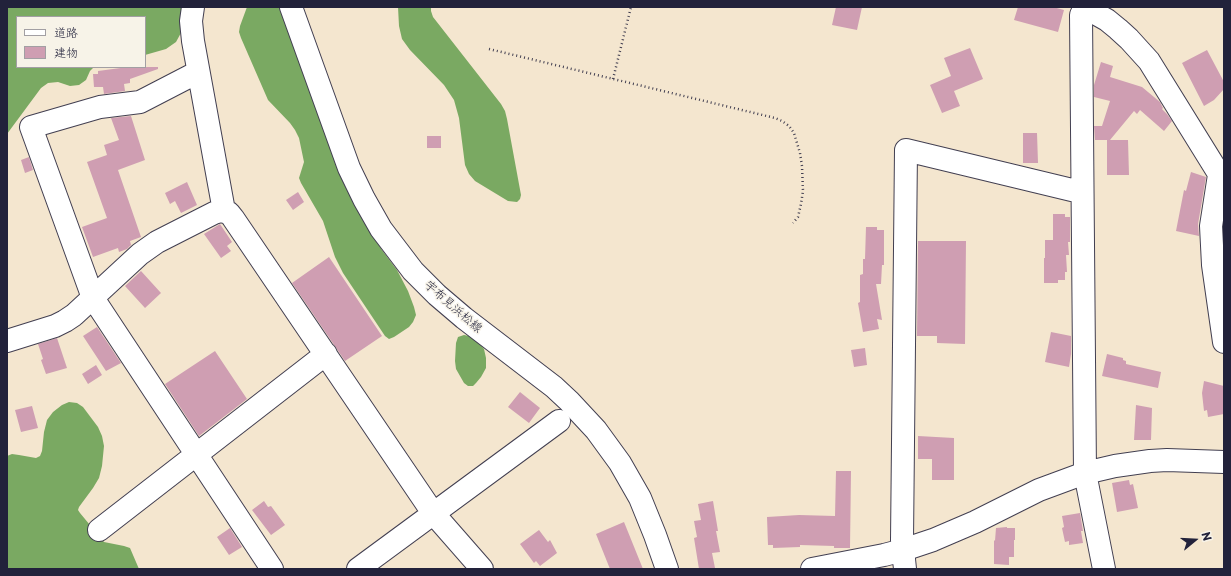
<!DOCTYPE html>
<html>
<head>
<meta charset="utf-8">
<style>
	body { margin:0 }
	#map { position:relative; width:1231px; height:576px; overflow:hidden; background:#f4e6cf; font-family:"Playpen Sans","Klee One",sans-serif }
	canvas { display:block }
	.frame { position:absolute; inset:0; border:8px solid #22223b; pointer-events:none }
	.legend { position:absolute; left:16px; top:16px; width:130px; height:52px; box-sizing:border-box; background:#f7f3e8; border:1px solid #a29fa3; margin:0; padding:5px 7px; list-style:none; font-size:12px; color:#22223b }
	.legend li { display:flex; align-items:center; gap:8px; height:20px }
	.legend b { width:20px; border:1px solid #a29fa3 }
	.north { position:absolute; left:1175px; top:520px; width:40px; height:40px; -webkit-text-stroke:3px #f7f3e8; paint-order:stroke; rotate:72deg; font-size:11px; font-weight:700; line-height:16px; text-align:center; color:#22223b }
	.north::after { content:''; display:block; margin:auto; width:14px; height:18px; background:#22223b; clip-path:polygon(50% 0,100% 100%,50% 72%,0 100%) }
</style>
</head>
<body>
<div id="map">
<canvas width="1231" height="576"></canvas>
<div class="frame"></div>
<ul class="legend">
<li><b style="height:5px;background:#fff"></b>道路</li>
<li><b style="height:11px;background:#cf9eb2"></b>建物</li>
</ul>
<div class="north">N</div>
</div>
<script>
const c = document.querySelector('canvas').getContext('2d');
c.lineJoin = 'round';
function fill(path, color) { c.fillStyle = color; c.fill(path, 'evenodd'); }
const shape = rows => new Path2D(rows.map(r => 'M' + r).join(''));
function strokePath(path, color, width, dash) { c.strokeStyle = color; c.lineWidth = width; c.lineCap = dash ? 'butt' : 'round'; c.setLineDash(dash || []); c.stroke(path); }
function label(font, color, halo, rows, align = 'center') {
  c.font = font + ' "Playpen Sans","Klee One",sans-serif'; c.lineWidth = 3; c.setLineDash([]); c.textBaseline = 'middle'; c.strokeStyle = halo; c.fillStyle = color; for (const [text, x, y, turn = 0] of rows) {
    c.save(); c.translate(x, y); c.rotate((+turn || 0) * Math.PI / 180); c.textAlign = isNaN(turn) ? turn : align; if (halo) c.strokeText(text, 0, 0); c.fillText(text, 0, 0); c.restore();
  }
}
fill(shape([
	[7,7,183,7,182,31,176,42,166,49,145,55,145,17,17,17,17,67,94,67,90,71,86,80,79,85,70,86,58,82,48,83,41,88,7,134],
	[247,7,279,7,339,172,346,188,363,220,382,250,397,270,408,291,414,307,416,315,413,322,409,327,394,337,389,339,385,336,343,273,335,257,323,221,301,183,299,178,304,162,299,138,295,130,290,123,268,100,241,38,239,32,240,26],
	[398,7,431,7,431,11,433,17,501,104,505,111,507,119,521,195,520,199,517,202,508,201,475,181,469,174,465,165,459,118,454,100,444,85,410,50,402,39,399,26],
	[464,335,469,336,480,344,484,349,486,358,486,368,481,377,476,383,473,386,468,386,464,383,456,369,455,361,456,343,458,337],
	[69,402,77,403,83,407,98,427,102,436,104,446,102,466,99,478,93,488,79,507,78,510,80,513,104,542,124,546,130,548,139,569,7,569,7,456,12,454,19,455,36,458,40,456,42,451,44,432,47,420,53,412,62,405]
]), '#7aa962');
fill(shape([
	[836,7,862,7,857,30,832,25],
	[1018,7,1053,7,1064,10,1058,32,1014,20],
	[970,48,983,79,954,91,960,106,942,113,930,85,951,76,944,58],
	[1207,50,1224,82,1224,89,1214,100,1204,106,1182,63],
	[1101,62,1113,66,1110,77,1142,87,1160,102,1163,108,1162,109,1167,114,1172,121,1164,131,1140,110,1137,114,1134,111,1110,140,1095,140,1094,126,1102,126,1110,101,1094,97,1094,85],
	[128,67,158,67,158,69,130,79,130,83,124,84,125,91,104,94,103,87,94,87,93,74,98,74,98,71],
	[131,116,145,160,118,170,141,237,130,241,131,245,127,249,119,252,118,248,93,257,82,227,107,218,87,162,107,155,104,145,119,140,111,118],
	[1023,133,1037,133,1038,163,1023,163],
	[427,136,441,136,441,148,427,148],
	[1107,140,1128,140,1129,175,1107,175],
	[29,157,33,170,25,173,21,160],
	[1191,172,1206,177,1198,224,1199,236,1176,231,1184,190,1186,191],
	[187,182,197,205,181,213,175,201,170,204,165,193],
	[298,192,304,202,293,210,286,200],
	[1053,214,1065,214,1065,217,1070,217,1070,242,1068,242,1069,255,1066,255,1067,272,1065,272,1065,280,1058,280,1058,283,1044,283,1044,258,1045,258,1045,240,1053,240],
	[220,224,232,242,227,246,231,251,221,258,204,234],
	[866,227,877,227,877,230,884,230,884,265,882,265,881,284,876,284,882,320,877,319,879,329,863,332,858,303,860,302,860,275,863,274,863,259,865,259],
	[918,241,966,241,965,344,937,343,937,336,917,336],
	[329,257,382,336,345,361,292,283],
	[141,271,161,293,145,308,125,286],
	[97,327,121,363,106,371,83,336],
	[1051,332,1071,336,1071,354,1069,367,1045,362],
	[57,338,67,368,46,374,41,360,43,359,38,344],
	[865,348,867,365,854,367,851,350],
	[215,351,247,399,199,436,165,384],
	[1107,354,1123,358,1123,360,1126,361,1126,364,1161,372,1158,388,1102,376],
	[96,365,102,375,88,384,82,374],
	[1204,381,1224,386,1224,414,1208,417,1207,410,1204,411,1202,393],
	[520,392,540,408,529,423,508,407],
	[1136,405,1152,408,1151,440,1134,440],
	[32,406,38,428,21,432,15,410],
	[918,436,954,438,954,480,932,480,932,459,918,459],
	[836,471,851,471,850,548,834,548,834,546,800,545,800,547,773,548,773,545,768,545,767,517,799,515,835,516],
	[1129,480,1130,485,1133,484,1138,508,1117,512,1112,483],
	[264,501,268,507,271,506,285,525,271,535,252,510],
	[713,501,718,531,716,531,720,552,712,553,715,568,699,569,694,538,697,537,694,521,701,520,698,504],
	[1080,513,1083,531,1081,531,1083,543,1069,545,1069,541,1065,542,1062,528,1064,527,1062,516],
	[624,522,643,569,610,569,596,534],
	[1007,527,1007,528,1015,528,1015,540,1014,540,1014,557,1009,557,1009,565,994,564,994,540,995,541,996,528],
	[230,528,242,547,229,555,217,537],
	[539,530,548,542,550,540,557,553,540,566,536,561,534,563,520,544]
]), '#cf9eb2');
const minor = shape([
	[193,7,191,21,193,41,224,211],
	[1084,7,1107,20,1118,29,1129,39,1149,61,1224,182],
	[1085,7,1081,15,1085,473,1104,569],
	[198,72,140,102,100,107,31,127,93,298,272,569],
	[1219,175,1211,226,1213,265,1224,342],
	[7,341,55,326,65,321,74,315,140,254,157,242,214,213,221,211,229,213,233,218,433,513,482,569],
	[99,530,326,354],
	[358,569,559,421],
	[812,569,884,555,903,550,933,540,975,522,1039,490,1085,473,1115,466,1150,461,1167,460,1224,462],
	[905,569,902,540,906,150,1076,191,1082,191]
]);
const major = shape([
	[291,7,349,168,364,199,381,229,413,271,437,295,464,318,554,387,569,401,596,430,620,463,640,498,655,535,667,569]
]);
strokePath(minor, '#423f51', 24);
strokePath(major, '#423f51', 24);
strokePath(shape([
	[489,49,775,118,782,121,789,126,794,133,800,153,802,166,803,191,801,204,798,217,793,223],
	[613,79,631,7]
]), '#423f51', 2.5, [1, 3]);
strokePath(minor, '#fff', 22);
strokePath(major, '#fff', 22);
label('12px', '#22223b', '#f7f3e8', [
	["宇布見浜松線",453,307,41]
]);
</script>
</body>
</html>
